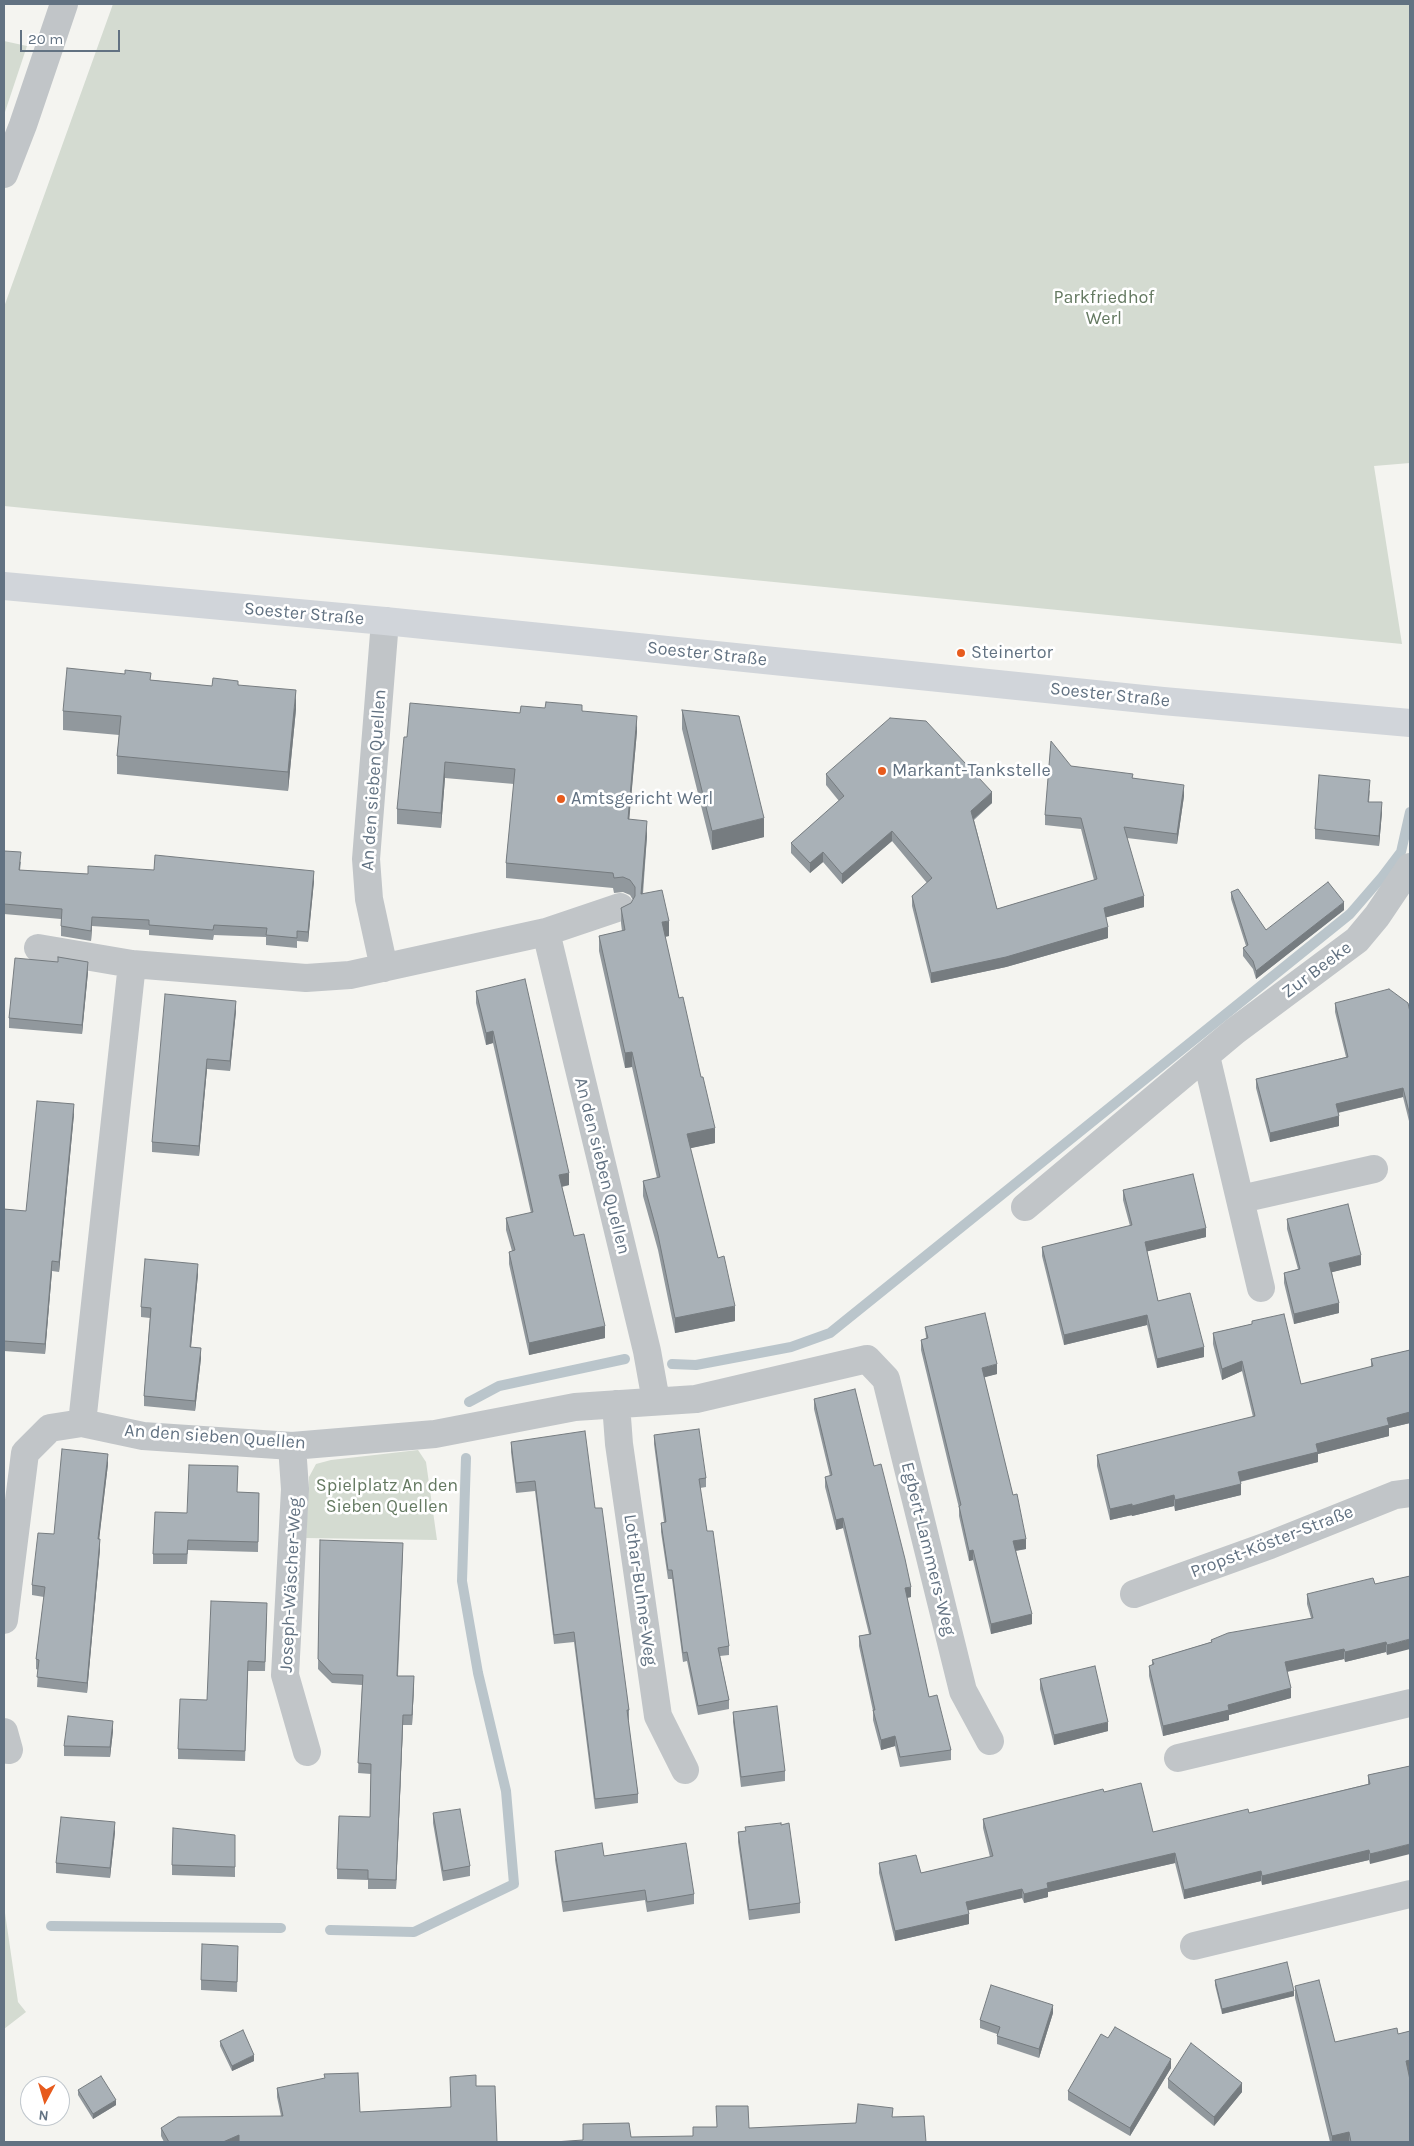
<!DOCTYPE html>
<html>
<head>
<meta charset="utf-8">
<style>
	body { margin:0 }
	#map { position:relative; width:1414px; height:2146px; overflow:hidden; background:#f4f4f0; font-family:Karla,sans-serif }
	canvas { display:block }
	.frame { position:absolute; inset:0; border:5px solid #627282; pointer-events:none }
	.north { position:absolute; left:20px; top:2076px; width:50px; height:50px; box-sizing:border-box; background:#fff; border:1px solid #c0c7cd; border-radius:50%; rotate:186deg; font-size:14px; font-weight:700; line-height:20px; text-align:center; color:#627282 }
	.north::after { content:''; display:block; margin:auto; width:18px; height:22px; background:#e75b1d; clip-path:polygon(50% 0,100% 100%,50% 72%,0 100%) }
	.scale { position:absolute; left:20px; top:30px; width:100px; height:22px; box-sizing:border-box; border:2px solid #627282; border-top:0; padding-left:6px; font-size:15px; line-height:18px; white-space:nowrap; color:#627282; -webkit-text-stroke:4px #fff; paint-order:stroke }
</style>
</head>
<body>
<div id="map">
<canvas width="1414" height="2146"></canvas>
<div class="frame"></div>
<div class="north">N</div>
<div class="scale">20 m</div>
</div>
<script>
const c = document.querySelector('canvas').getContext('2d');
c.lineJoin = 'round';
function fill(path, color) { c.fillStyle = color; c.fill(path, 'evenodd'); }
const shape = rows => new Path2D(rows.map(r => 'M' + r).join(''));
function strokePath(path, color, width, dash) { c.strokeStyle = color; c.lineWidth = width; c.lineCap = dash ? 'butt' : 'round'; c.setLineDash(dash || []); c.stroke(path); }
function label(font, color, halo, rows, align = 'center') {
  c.font = font + ' Karla,sans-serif'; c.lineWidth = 5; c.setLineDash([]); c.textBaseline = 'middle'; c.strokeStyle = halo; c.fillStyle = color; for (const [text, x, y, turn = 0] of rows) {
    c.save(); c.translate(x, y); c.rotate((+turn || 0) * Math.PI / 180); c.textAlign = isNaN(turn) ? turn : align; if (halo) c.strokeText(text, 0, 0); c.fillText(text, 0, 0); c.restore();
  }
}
fill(shape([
	[113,4,1410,4,1410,463,1374,466,1402,644,4,506,4,307],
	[4,41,27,46,4,115],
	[418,1450,426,1462,437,1540,306,1538,309,1477,316,1464,331,1460],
	[4,1913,5,1913,18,2002,26,2012,4,2029]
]), '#d4dbd1');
strokePath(shape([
	[672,1364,696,1365,791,1347,830,1333,1350,914,1382,877,1401,852,1410,812],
	[469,1402,499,1386,625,1359],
	[51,1926,281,1928],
	[330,1930,414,1932,514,1884,506,1791,478,1673,462,1581,466,1458]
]), '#bac5cb', 10);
strokePath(shape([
	[4,174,23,125,64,4],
	[546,932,647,1351,656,1401],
	[38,948,132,964,306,978,350,975,546,932,620,907],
	[384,968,369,899,366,859,385,621],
	[1206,1056,1261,1288],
	[1241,1199,1374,1169],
	[1025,1207,1235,1031,1357,940,1377,916,1410,867],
	[616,1404,619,1444,658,1716,685,1770],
	[82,1423,132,964],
	[292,1446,295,1489,285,1675,307,1752],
	[1134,1594,1270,1545,1395,1495,1410,1493],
	[4,1620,25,1453,50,1428,82,1423,143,1436,292,1446,435,1434,575,1407,696,1399,867,1359,886,1379,963,1691,990,1741],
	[4,1732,9,1750],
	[1178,1758,1410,1703],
	[1194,1946,1410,1894]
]), '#c1c5c8', 28);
strokePath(shape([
	[4,586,385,621,1163,701,1410,723]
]), '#d1d5da', 28);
fill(shape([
	[151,680,212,686,238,685,296,709,288,791,117,774,117,756,119,735,63,730,63,711],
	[682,710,764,837,712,850,682,729],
	[582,711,637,731,629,819,647,836,643,894,669,936,665,937,679,998,715,1143,690,1148,718,1258,735,1321,675,1333,658,1250,643,1196,643,1181,657,1178,632,1067,625,1068,599,951,599,936,622,931,621,923,621,908,631,903,633,900,630,895,623,892,614,893,613,888,506,878,506,863,514,784,445,778,441,828,397,824,397,809,407,737,520,713],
	[1071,766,1133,778,1184,796,1177,844,1127,838,1144,907,1106,917,1108,938,1006,967,931,983,912,906,912,896,927,883,892,841,842,884,823,862,810,873,791,853,791,843,839,801,826,785,826,774,992,803,974,820,997,909,1094,880,1081,829,1045,825,1045,815],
	[1370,790,1369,802,1382,812,1379,846,1315,839,1315,829],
	[4,851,21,862,20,870,88,874,314,881,308,942,297,941,297,948,266,945,266,937,214,935,213,940,149,935,149,930,92,926,91,941,61,936,61,919,4,914],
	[1231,892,1266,930,1344,910,1256,979,1253,969,1243,956,1243,948,1246,946,1231,899],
	[58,962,88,972,82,1034,9,1028,9,1018],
	[476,991,569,1185,562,1187,574,1236,605,1338,529,1355,509,1264,509,1252,512,1251,506,1230,506,1218,531,1213,493,1043,486,1045,476,1003],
	[1335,1003,1410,1012,1410,1125,1403,1097,1338,1113,1339,1126,1270,1142,1256,1088,1256,1079,1346,1057,1335,1012],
	[236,1011,230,1071,207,1069,199,1156,152,1152,152,1142],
	[74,1114,59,1272,52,1271,45,1354,4,1351,4,1209,26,1211],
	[1123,1190,1206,1237,1147,1251,1158,1301,1204,1357,1157,1368,1147,1325,1064,1345,1042,1256,1042,1247,1130,1226,1123,1200],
	[1287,1219,1361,1265,1332,1272,1339,1313,1294,1324,1284,1283,1284,1273,1298,1269,1287,1229],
	[198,1274,191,1347,201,1358,195,1411,144,1406,144,1396,150,1318,141,1317,141,1307],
	[1252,1321,1301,1384,1371,1367,1371,1359,1410,1350,1410,1423,1389,1428,1389,1436,1318,1454,1318,1462,1240,1482,1241,1495,1175,1511,1174,1506,1132,1516,1132,1515,1110,1520,1097,1466,1097,1455,1253,1417,1242,1371,1222,1380,1213,1344,1213,1333,1252,1324],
	[925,1327,997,1374,984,1377,1026,1549,1016,1551,1032,1624,991,1634,973,1560,969,1561,959,1516,959,1508,921,1350,921,1340,926,1338],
	[814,1399,874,1466,911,1597,907,1598,929,1697,951,1750,951,1760,900,1767,895,1746,881,1750,873,1720,873,1711,859,1646,859,1636,869,1634,843,1528,836,1530,825,1487,825,1477,830,1476,814,1409],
	[654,1435,706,1478,706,1487,700,1488,707,1531,729,1646,729,1655,720,1656,729,1700,729,1709,698,1715,687,1661,683,1662,672,1579,668,1579,661,1532,661,1523,664,1522,654,1444],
	[511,1442,595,1508,629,1710,629,1720,628,1720,638,1794,638,1803,595,1809,574,1642,554,1644,535,1491,516,1493,511,1452],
	[108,1464,99,1539,100,1549,87,1693,37,1687,38,1670,36,1669,36,1659,44,1597,32,1595,32,1585,54,1534],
	[237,1492,259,1493,258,1552,188,1550,187,1564,153,1564,153,1554,187,1513],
	[320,1540,403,1553,398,1676,414,1686,412,1725,403,1725,396,1889,368,1889,368,1880,337,1879,337,1869,370,1817,371,1774,358,1773,362,1685,332,1683,318,1669],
	[1410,1576,1387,1655,1386,1652,1345,1662,1344,1659,1287,1672,1291,1698,1229,1715,1229,1720,1163,1736,1149,1676,1149,1666,1152,1665,1152,1660,1211,1642,1211,1640,1311,1618,1307,1604,1307,1594,1375,1584],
	[267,1613,265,1671,248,1671,245,1761,178,1759,178,1749],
	[1040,1679,1108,1731,1054,1745,1040,1689],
	[733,1712,785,1771,785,1781,741,1787,733,1722],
	[113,1731,110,1757,64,1756,64,1746],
	[1410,1766,1370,1864,1369,1860,1262,1885,1261,1881,1184,1899,1175,1863,1048,1892,1048,1897,1024,1903,1022,1898,968,1910,969,1924,895,1941,879,1873,879,1863,921,1873,990,1857,983,1828,983,1819,1104,1792,1153,1832,1249,1813,1368,1784,1368,1775],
	[433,1813,470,1866,470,1876,443,1881,433,1823],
	[115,1832,110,1878,56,1873,56,1863],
	[738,1832,800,1903,800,1913,749,1920,738,1842],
	[235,1835,235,1877,172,1875,172,1865],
	[555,1851,604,1856,694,1894,694,1904,647,1912,645,1900,563,1912,555,1860],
	[238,1956,237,1992,201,1990,201,1980],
	[1215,1980,1294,1996,1222,2014,1215,1985],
	[1295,1986,1335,2042,1398,2034,1410,2031,1410,2073,1409,2073,1410,2142,1330,2142,1295,1998],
	[1053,2013,1039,2058,997,2044,997,2034,980,2028,980,2020],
	[1108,2038,1171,2068,1130,2136,1068,2100,1068,2091],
	[220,2041,254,2061,232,2071,220,2046],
	[1168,2079,1242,2092,1214,2126,1168,2088],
	[476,2086,497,2142,164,2142,161,2136,161,2128,281,2116,277,2097,277,2088,360,2112,450,2107],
	[78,2090,116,2105,93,2119,78,2095]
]), '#91989d');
fill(shape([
	[296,690,296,709,288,791,288,772],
	[637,716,637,731,628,834,628,819],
	[445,762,445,778,441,828,441,813],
	[1184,785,1184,796,1177,844,1177,834],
	[992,792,992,803,971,821,971,811],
	[1382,802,1382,812,1379,846,1379,836],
	[764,818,764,837,712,850,712,831],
	[647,821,647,836,641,909,641,894],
	[892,831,892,841,842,884,842,874],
	[823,852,823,862,810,873,810,863],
	[314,871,314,881,308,942,308,932],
	[1144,896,1144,907,1104,918,1104,908],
	[1344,902,1344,910,1256,979,1256,971],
	[92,917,92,926,91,941,91,931],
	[669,921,669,936,662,937,662,922],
	[1108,927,1108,938,1006,967,931,983,931,973],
	[88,962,88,972,82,1034,82,1025],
	[236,1001,236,1011,230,1071,230,1061],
	[493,1031,493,1043,486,1045,486,1033],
	[632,1052,632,1067,625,1068,625,1053],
	[207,1059,207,1069,199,1156,199,1146],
	[1403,1088,1403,1097,1336,1113,1336,1104],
	[74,1104,74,1114,59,1272,59,1262],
	[1339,1116,1339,1126,1270,1142,1270,1133],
	[715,1128,715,1143,687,1149,687,1134],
	[569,1173,569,1185,559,1187,559,1175],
	[1206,1228,1206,1237,1145,1252,1145,1242],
	[1361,1255,1361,1265,1329,1273,1329,1263],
	[52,1261,52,1271,45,1354,45,1344],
	[198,1264,198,1274,190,1357,190,1347],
	[1339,1303,1339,1313,1294,1324,1294,1314],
	[735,1306,735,1321,675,1333,675,1318],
	[1147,1315,1147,1325,1064,1345,1064,1335],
	[605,1326,605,1338,529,1355,529,1343],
	[1204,1347,1204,1357,1157,1368,1157,1359],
	[201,1348,201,1358,195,1411,195,1401],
	[1242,1361,1242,1371,1222,1380,1222,1369],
	[997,1364,997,1374,982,1378,982,1368],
	[1410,1412,1410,1423,1389,1428,1389,1436,1318,1454,1318,1462,1238,1482,1238,1472,1387,1418],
	[108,1454,108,1464,98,1549,98,1539],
	[1241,1484,1241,1495,1175,1511,1175,1500],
	[1174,1495,1174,1506,1132,1516,1132,1506],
	[1132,1504,1132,1515,1110,1520,1110,1509],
	[843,1518,843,1528,836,1530,836,1520],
	[100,1539,100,1549,87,1693,87,1683],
	[1026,1539,1026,1549,1013,1551,1013,1541],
	[973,1550,973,1560,969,1561,969,1551],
	[911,1587,911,1597,905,1598,905,1588],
	[1032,1614,1032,1624,991,1634,991,1624],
	[1410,1639,1410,1649,1387,1655,1387,1645],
	[1386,1642,1386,1652,1345,1662,1345,1652],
	[1344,1649,1344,1659,1285,1672,1285,1662],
	[414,1676,414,1686,412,1725,412,1715],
	[1291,1688,1291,1698,1229,1715,1229,1720,1163,1736,1163,1726,1228,1705],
	[403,1715,403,1725,396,1889,396,1880],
	[113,1721,113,1731,110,1757,110,1747],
	[1108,1722,1108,1731,1054,1745,1054,1735],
	[895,1736,895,1746,881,1750,881,1740],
	[115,1822,115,1832,110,1878,110,1868],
	[1410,1844,1410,1854,1370,1864,1370,1854],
	[1369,1850,1369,1860,1262,1885,1262,1876],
	[1175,1853,1175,1863,1048,1892,1048,1897,1024,1903,1024,1894,1047,1883],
	[1261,1871,1261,1881,1184,1899,1184,1890],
	[1022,1889,1022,1898,966,1911,966,1902],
	[969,1914,969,1924,895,1941,895,1931],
	[1294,1991,1294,1996,1222,2014,1222,2009],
	[1053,2005,1053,2013,1039,2058,1039,2049],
	[254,2055,254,2061,232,2071,232,2066],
	[1171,2059,1171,2068,1130,2136,1130,2128],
	[1410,2060,1410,2073,1406,2074,1406,2061],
	[1242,2083,1242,2092,1214,2126,1214,2117],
	[116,2100,116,2105,93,2119,93,2114],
	[1349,2132,1349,2142,1332,2142,1332,2136],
	[239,2135,239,2142,223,2142]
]), '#767c80');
const building = shape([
	[67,668,125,674,125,670,151,673,150,680,212,686,213,678,238,681,238,685,296,690,288,772,117,756,121,716,63,711,67,668],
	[546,702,582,705,582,711,637,716,628,819,647,821,641,894,662,890,669,921,662,922,679,998,683,997,701,1077,703,1077,715,1128,687,1134,718,1258,724,1256,735,1306,675,1318,658,1235,643,1181,660,1177,632,1052,625,1053,599,936,625,930,621,908,631,903,635,896,635,887,630,880,623,877,614,878,613,873,506,863,515,769,445,762,441,813,397,809,404,737,407,737,410,703,520,713,521,706,545,708,546,702],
	[682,710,739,716,764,818,712,831,682,710],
	[890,718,926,721,992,792,971,811,997,909,1097,879,1081,818,1045,815,1051,741,1071,766,1133,774,1132,778,1184,785,1177,834,1124,827,1144,896,1104,908,1108,927,1006,957,931,973,912,896,932,878,892,831,842,874,823,852,810,863,791,843,844,796,826,774,890,718],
	[1319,775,1370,780,1368,802,1382,802,1379,836,1315,829,1319,775],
	[4,851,21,852,19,870,88,874,88,866,154,870,155,855,314,871,308,932,297,931,297,938,266,935,267,928,214,925,213,930,149,925,149,920,92,917,91,931,61,926,62,909,4,904,4,851],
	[1328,882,1344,902,1256,971,1253,961,1243,948,1248,945,1231,892,1238,889,1266,930,1328,882],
	[58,957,88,962,82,1025,9,1018,15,958,58,962,58,957],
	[525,979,569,1173,559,1175,574,1236,584,1234,605,1326,529,1343,509,1252,515,1250,506,1218,533,1212,493,1031,486,1033,476,991,525,979],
	[1389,989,1408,1003,1410,1012,1410,1116,1403,1088,1336,1104,1339,1116,1270,1133,1256,1079,1348,1057,1335,1003,1389,989],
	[165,994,236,1001,230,1061,207,1059,199,1146,152,1142,165,994],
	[37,1101,74,1104,59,1262,52,1261,45,1344,4,1341,4,1209,26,1211,37,1101],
	[1193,1174,1206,1228,1145,1242,1158,1301,1190,1293,1204,1347,1157,1359,1147,1315,1064,1335,1042,1247,1132,1225,1123,1190,1193,1174],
	[1348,1204,1361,1255,1329,1263,1339,1303,1294,1314,1284,1273,1300,1269,1287,1219,1348,1204],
	[145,1259,198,1264,190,1347,201,1348,195,1401,144,1396,151,1308,141,1307,145,1259],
	[985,1313,997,1364,982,1368,1013,1495,1017,1494,1026,1539,1013,1541,1032,1614,991,1624,973,1550,969,1551,959,1506,961,1505,921,1340,928,1338,925,1327,985,1313],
	[1284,1314,1301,1384,1373,1366,1371,1359,1410,1350,1410,1412,1387,1418,1389,1425,1316,1444,1318,1452,1238,1472,1241,1484,1175,1500,1174,1495,1132,1506,1132,1504,1110,1509,1097,1455,1255,1416,1242,1361,1222,1369,1213,1333,1252,1324,1252,1321,1284,1314],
	[855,1389,874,1466,881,1464,905,1559,911,1587,905,1588,929,1697,937,1695,951,1750,900,1757,895,1736,881,1740,873,1710,875,1710,859,1636,871,1634,843,1518,836,1520,825,1477,832,1475,814,1399,855,1389],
	[699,1429,706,1478,699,1479,707,1531,713,1531,729,1646,718,1648,729,1700,698,1706,687,1652,683,1653,672,1570,668,1570,661,1523,666,1522,654,1435,699,1429],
	[585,1431,595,1508,602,1508,629,1710,627,1710,638,1794,595,1799,574,1632,554,1635,535,1481,516,1483,511,1442,585,1431],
	[62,1449,108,1454,98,1539,100,1539,87,1683,37,1677,39,1660,36,1659,45,1587,32,1585,38,1533,54,1534,62,1449],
	[189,1465,238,1466,237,1492,259,1493,258,1542,188,1540,187,1554,153,1554,155,1512,187,1513,189,1465],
	[320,1540,403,1543,397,1676,414,1676,412,1715,403,1715,396,1880,368,1879,368,1870,337,1869,339,1816,370,1817,371,1764,358,1763,363,1675,332,1674,318,1659,320,1540],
	[1410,1576,1410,1639,1387,1645,1386,1642,1345,1652,1344,1649,1285,1662,1291,1688,1228,1705,1229,1710,1163,1726,1149,1666,1154,1664,1152,1660,1212,1642,1211,1640,1228,1633,1313,1618,1307,1594,1373,1578,1375,1584,1410,1576],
	[211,1601,267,1603,265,1662,248,1661,245,1751,178,1749,180,1699,207,1700,211,1601],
	[1095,1666,1108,1722,1054,1735,1040,1679,1095,1666],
	[777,1706,785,1771,741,1777,733,1712,777,1706],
	[68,1716,113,1721,110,1747,64,1746,68,1716],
	[1410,1766,1410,1844,1370,1854,1369,1850,1262,1876,1261,1871,1184,1890,1175,1853,1047,1883,1048,1888,1024,1894,1022,1889,966,1902,969,1914,895,1931,879,1863,916,1855,921,1873,993,1856,983,1819,1103,1789,1104,1792,1141,1783,1153,1832,1248,1809,1249,1813,1370,1784,1368,1775,1410,1766],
	[460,1809,470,1866,443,1871,433,1813,460,1809],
	[61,1817,115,1822,110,1868,56,1863,61,1817],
	[781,1823,781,1825,789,1823,800,1903,749,1910,738,1832,746,1831,745,1827,781,1823],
	[173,1828,235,1835,235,1867,172,1865,173,1828],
	[602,1843,604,1856,686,1843,694,1894,647,1902,645,1890,563,1902,555,1851,602,1843],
	[202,1944,238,1946,237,1982,201,1980,202,1944],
	[1287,1962,1294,1991,1222,2009,1215,1980,1287,1962],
	[1319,1980,1335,2042,1397,2028,1398,2034,1410,2031,1410,2060,1406,2061,1410,2080,1410,2142,1351,2142,1349,2132,1332,2136,1295,1986,1319,1980],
	[991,1985,1053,2005,1039,2049,997,2036,1000,2027,980,2020,991,1985],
	[1115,2027,1171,2059,1130,2128,1068,2091,1101,2034,1108,2038,1115,2027],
	[243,2030,254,2055,232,2066,220,2041,243,2030],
	[1191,2043,1242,2083,1214,2117,1168,2079,1191,2043],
	[358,2073,360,2112,451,2107,450,2077,476,2075,476,2086,495,2086,497,2142,239,2142,239,2135,223,2142,169,2142,161,2128,178,2117,283,2116,277,2088,325,2078,324,2074,358,2073],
	[101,2076,116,2100,93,2114,78,2090,101,2076],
	[858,2104,893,2108,892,2117,924,2116,926,2142,554,2142,583,2140,583,2124,629,2123,631,2137,693,2136,693,2127,717,2127,716,2106,748,2106,749,2128,856,2123,858,2104]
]);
fill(building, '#a9b1b7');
strokePath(building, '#767c80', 1);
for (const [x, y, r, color] of [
	[961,653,5,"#e75b1d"],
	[882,771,5,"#e75b1d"],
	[561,799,5,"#e75b1d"]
]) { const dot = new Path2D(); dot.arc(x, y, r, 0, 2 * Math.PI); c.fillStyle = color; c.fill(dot); strokePath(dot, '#fff', 2); }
label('18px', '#647961', '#fff', [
	["Parkfriedhof",1104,298],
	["Werl",1104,319],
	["Spielplatz An den",387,1486],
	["Sieben Quellen",387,1507]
]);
label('18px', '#627282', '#fff', [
	["Soester Straße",304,614,5],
	["Soester Straße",707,654,6],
	["Soester Straße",1110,695,6],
	["An den sieben Quellen",374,780,-86],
	["Zur Beeke",1317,970,-37],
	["An den sieben Quellen",602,1166,76],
	["An den sieben Quellen",215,1437,4],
	["Propst-Köster-Straße",1272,1542,-21],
	["Egbert-Lammers-Weg",928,1549,76],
	["Joseph-Wäscher-Weg",291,1585,-87],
	["Lothar-Buhne-Weg",640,1590,82]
]);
label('18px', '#627282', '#fff', [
	["Steinertor",971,653],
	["Markant-Tankstelle",892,771],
	["Amtsgericht Werl",571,799]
], 'left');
</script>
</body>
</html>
